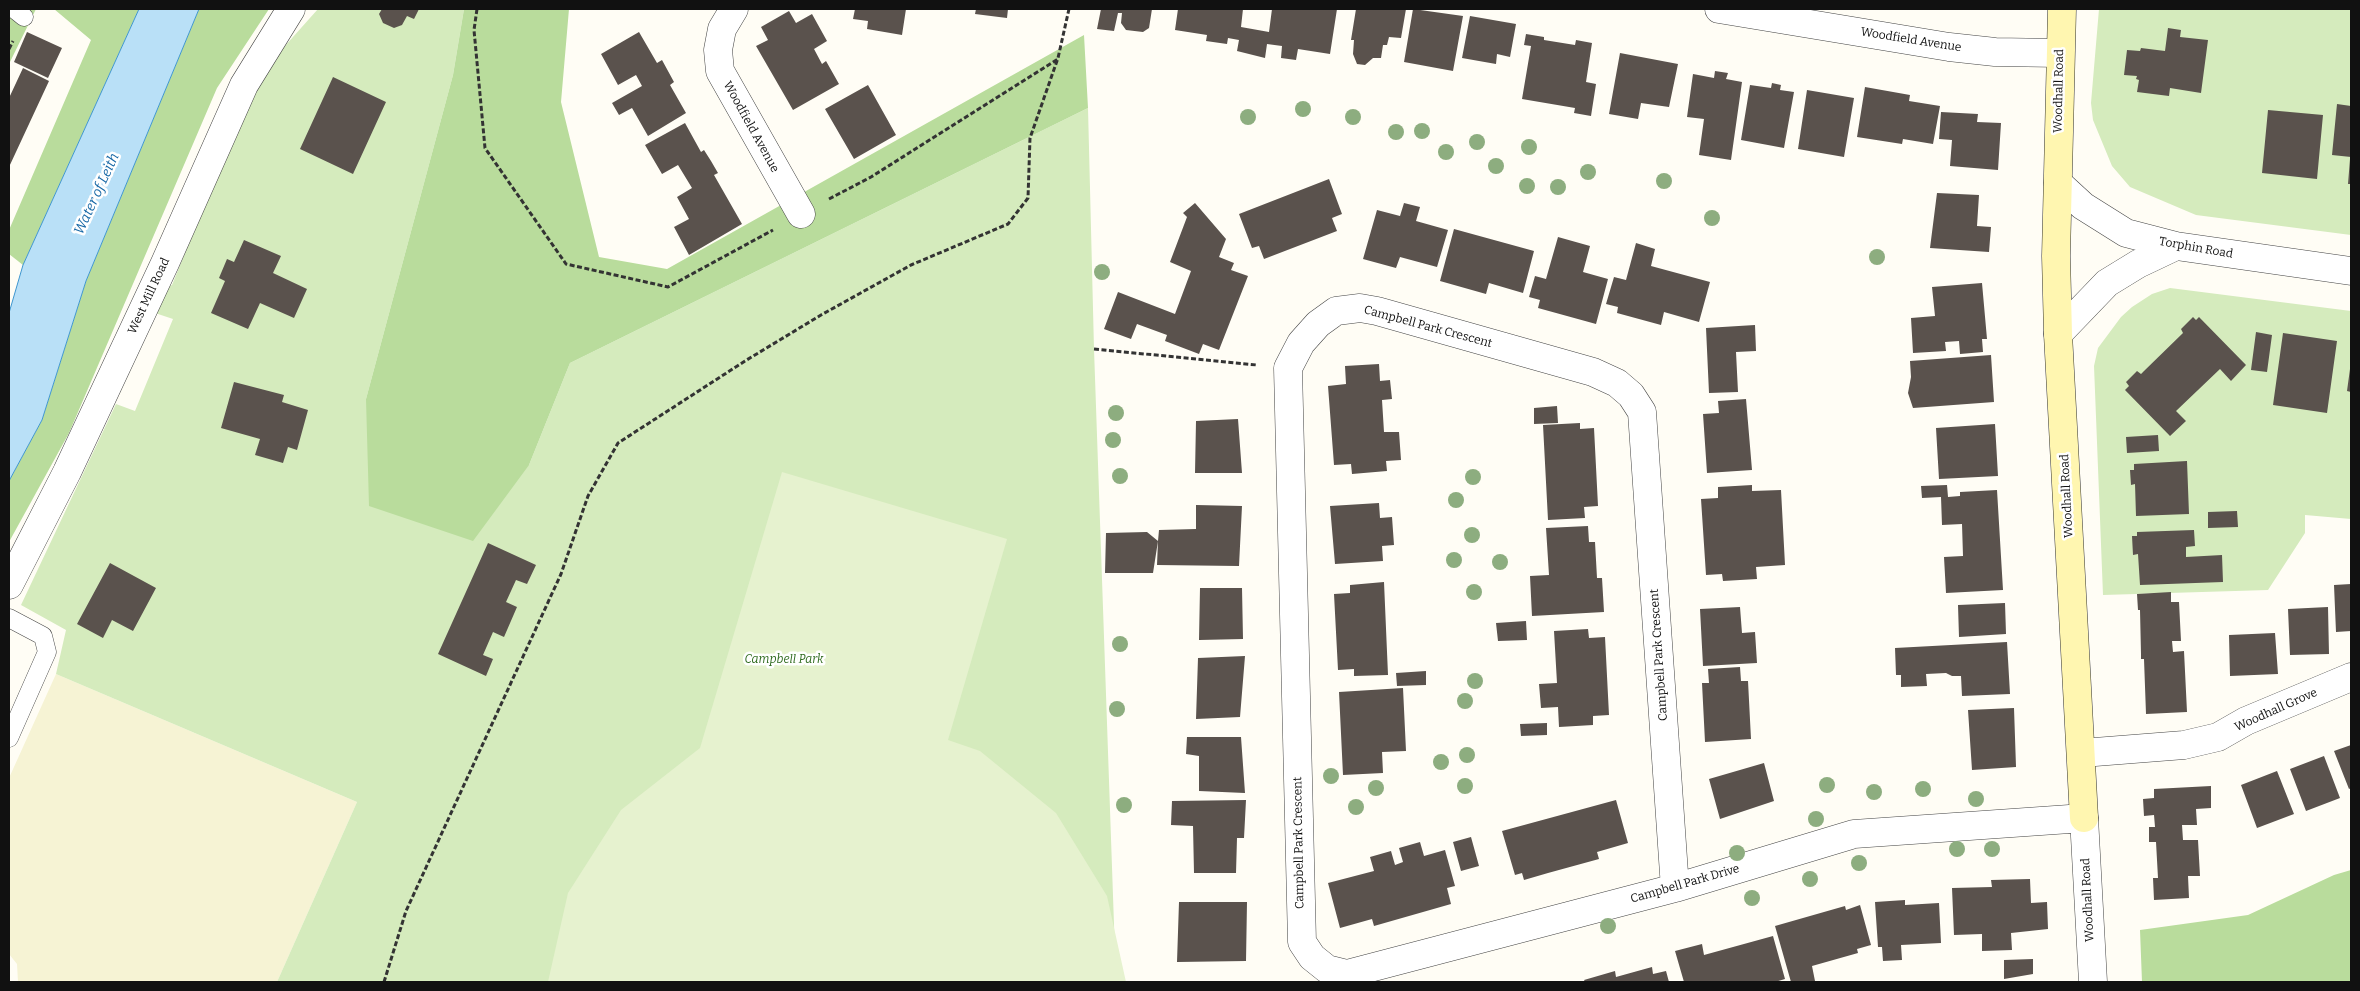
<!DOCTYPE html>
<html>
<head>
<meta charset="utf-8">
<style>
	body { margin:0 }
	#map { position:relative; width:2360px; height:991px; overflow:hidden; background:#fffdf5; font-family:Bitter,serif }
	canvas { display:block }
	.frame { position:absolute; inset:0; border:10px solid #111; pointer-events:none }
</style>
</head>
<body>
<div id="map">
<canvas width="2360" height="991"></canvas>
<div class="frame"></div>
</div>
<script>
const c = document.querySelector('canvas').getContext('2d');
c.lineJoin = 'round';
function fill(path, color) { c.fillStyle = color; c.fill(path, 'evenodd'); }
const shape = rows => new Path2D(rows.map(r => 'M' + r).join(''));
function strokePath(path, color, width, dash) { c.strokeStyle = color; c.lineWidth = width; c.lineCap = dash ? 'butt' : 'round'; c.setLineDash(dash || []); c.stroke(path); }
function label(font, color, halo, rows, align = 'center') {
  c.font = font + ' Bitter,serif'; c.lineWidth = 5; c.setLineDash([]); c.textBaseline = 'middle'; c.strokeStyle = halo; c.fillStyle = color; for (const [text, x, y, turn = 0] of rows) {
    c.save(); c.translate(x, y); c.rotate((+turn || 0) * Math.PI / 180); c.textAlign = isNaN(turn) ? turn : align; if (halo) c.strokeText(text, 0, 0); c.fillText(text, 0, 0); c.restore();
  }
}
fill(shape([
	[56,674,357,802,277,982,18,982,17,964,9,954,9,778]
]), '#f6f3d4');
fill(shape([
	[318,9,464,9,453,75,366,399,529,465,570,363,1088,108,1094,349,1116,982,277,982,357,802,56,674,66,630,21,605,116,404,135,411,173,319,155,313,165,288,172,285,185,253,184,248,249,105,276,56],
	[2099,9,2351,9,2351,235,2196,215,2130,187,2112,166,2093,120,2091,103],
	[2170,288,2351,311,2351,519,2305,515,2305,533,2268,590,2103,595,2094,366,2098,348,2121,317,2132,307,2152,294]
]), '#d5ebbd');
fill(shape([
	[9,9,36,9,9,64],
	[54,9,139,9,23,265,9,254,9,230,91,40],
	[199,9,269,9,217,88,69,433,9,542,9,481,42,420,86,281],
	[464,9,569,9,561,102,599,257,667,269,1084,35,1088,108,570,363,529,465,473,541,369,506,366,399,453,75],
	[2351,870,2351,982,2142,982,2140,930,2248,915,2334,875]
]), '#b9dc9c');
fill(shape([
	[782,472,1007,539,948,740,980,751,1056,813,1107,896,1126,982,548,982,568,893,621,810,700,748]
]), '#e6f2cf');
const water = shape([
	[139,9,199,9,86,281,42,420,9,481,9,313,23,265,139,9]
]);
fill(water, '#b9e0f7');
strokePath(water, '#3f96cf', 1);
fill(shape([
	[382,9,419,9,414,19,407,16,402,25,394,28,383,23,379,14],
	[855,9,906,9,902,35,867,29,868,21,853,19],
	[976,9,1008,9,1007,18,975,14],
	[1101,9,1152,9,1149,28,1143,32,1126,30,1121,23,1122,13,1118,13,1114,31,1097,29],
	[1178,9,1243,9,1241,27,1269,32,1272,9,1337,9,1330,54,1298,49,1296,60,1281,58,1282,46,1267,44,1265,58,1237,51,1239,40,1228,38,1227,44,1206,41,1207,35,1175,30],
	[1356,9,1406,9,1401,38,1389,37,1387,45,1383,45,1381,58,1373,58,1365,65,1357,64,1353,54,1354,40,1351,40],
	[1413,9,1463,16,1453,71,1404,62],
	[789,11,796,23,812,14,827,41,814,49,822,64,826,61,839,84,793,110,756,46,768,40,761,27],
	[1470,16,1516,24,1510,57,1497,54,1496,64,1462,58],
	[2168,28,2181,30,2180,37,2208,40,2201,93,2170,88,2169,96,2137,92,2139,80,2136,79,2137,76,2124,75,2127,50,2140,51,2141,48,2165,51],
	[27,32,62,48,48,78,14,62],
	[639,32,657,63,662,60,674,82,670,85,686,113,648,136,632,108,619,115,612,103,642,86,636,75,618,85,601,54],
	[1526,34,1544,37,1544,40,1575,45,1576,40,1592,43,1586,82,1596,84,1591,116,1574,113,1575,108,1522,99,1531,46,1524,45],
	[1620,53,1678,64,1669,107,1641,103,1638,119,1609,114],
	[23,68,49,81,9,167,9,98],
	[1715,71,1728,73,1726,79,1742,82,1731,160,1699,155,1704,119,1687,117,1693,74,1714,78],
	[333,77,386,102,353,174,300,149],
	[1772,83,1781,85,1780,90,1794,92,1784,148,1741,140,1750,85,1771,88],
	[868,85,896,135,854,159,825,109],
	[1865,87,1910,95,1909,101,1940,106,1933,144,1903,139,1902,144,1857,137],
	[1807,90,1854,98,1844,157,1798,149],
	[2337,104,2351,106,2351,157,2332,155],
	[2268,110,2323,115,2317,179,2262,173],
	[1941,112,1978,114,1977,122,2001,123,1998,170,1950,166,1952,140,1939,139],
	[685,123,701,152,704,150,711,161,718,173,714,175,742,224,689,255,674,227,689,219,677,197,692,188,678,165,662,174,645,145],
	[2350,159,2351,159,2351,184,2348,184],
	[1329,179,1342,214,1332,218,1337,231,1264,259,1259,246,1252,248,1239,214],
	[1937,193,1979,195,1977,226,1991,227,1989,252,1930,248],
	[1195,203,1226,239,1219,257,1234,263,1231,270,1248,276,1219,350,1203,344,1199,354,1165,341,1167,335,1137,324,1131,339,1104,329,1118,292,1175,314,1191,271,1170,262,1187,217,1183,213],
	[1404,203,1420,207,1416,221,1448,230,1437,267,1400,257,1396,268,1363,259,1377,210,1400,216],
	[1454,229,1534,251,1523,293,1489,283,1486,294,1440,281],
	[1558,237,1590,246,1583,272,1608,279,1596,324,1538,308,1540,300,1529,297,1535,276,1546,279],
	[244,240,281,256,273,273,307,289,294,318,260,303,248,329,211,313,225,281,219,278,227,259,234,262],
	[1636,243,1655,249,1651,266,1710,282,1699,322,1664,312,1661,325,1617,313,1618,307,1606,304,1614,277,1626,280],
	[1982,283,1987,339,1982,339,1983,352,1960,354,1959,341,1945,342,1946,351,1913,353,1911,318,1935,316,1932,287],
	[2193,317,2196,320,2199,317,2246,365,2231,381,2220,369,2176,411,2186,421,2170,436,2125,390,2129,386,2126,382,2137,371,2141,374,2144,371,2183,333,2181,329],
	[1755,325,1756,351,1736,352,1738,392,1709,393,1706,328],
	[2256,332,2272,335,2267,372,2251,370],
	[2283,333,2337,341,2327,413,2273,405],
	[1991,355,1994,402,1913,408,1908,393,1911,377,1910,361],
	[1379,364,1380,381,1390,380,1392,399,1382,400,1384,432,1399,432,1401,460,1386,461,1387,471,1352,474,1351,464,1334,465,1328,386,1346,384,1345,366],
	[2350,369,2351,369,2351,392,2347,391],
	[234,382,284,395,282,402,308,410,297,450,288,447,283,463,255,455,260,439,221,428],
	[1746,399,1752,470,1707,473,1703,414,1719,413,1718,401],
	[1557,406,1558,423,1534,424,1534,408],
	[1238,419,1242,473,1195,473,1196,421],
	[1580,423,1580,429,1594,428,1598,506,1584,507,1585,518,1548,520,1543,425],
	[1995,424,1998,476,1939,479,1936,428],
	[2158,435,2159,451,2127,453,2126,437],
	[2187,461,2189,514,2136,516,2135,484,2131,485,2130,470,2134,470,2134,464],
	[1752,485,1752,491,1781,490,1785,565,1756,567,1757,579,1723,581,1722,574,1706,575,1701,499,1718,498,1718,487],
	[1947,485,1948,497,1960,496,1960,492,1997,490,2003,590,1946,593,1944,557,1963,556,1962,524,1942,525,1941,497,1922,498,1921,486],
	[1379,503,1380,518,1392,517,1394,545,1382,546,1383,561,1335,564,1330,506],
	[1196,505,1242,506,1239,566,1157,565,1158,541,1153,573,1105,573,1106,533,1147,532,1158,541,1159,530,1196,529],
	[2237,511,2238,527,2208,528,2208,512],
	[1588,526,1589,542,1595,542,1597,578,1602,578,1604,612,1532,616,1530,576,1549,575,1546,528],
	[2194,530,2195,546,2186,547,2186,557,2222,555,2223,582,2140,585,2138,554,2133,555,2132,536,2137,536,2137,532],
	[488,543,536,565,527,584,516,580,506,602,517,607,504,637,493,632,483,655,493,659,486,676,438,654],
	[110,563,156,588,133,631,112,620,103,638,77,624],
	[1384,582,1388,675,1354,676,1354,669,1338,670,1334,594,1350,593,1350,585],
	[2351,584,2351,631,2336,632,2334,585],
	[1200,588,1242,588,1243,639,1199,640],
	[2171,592,2171,602,2179,602,2181,641,2172,641,2173,652,2184,651,2187,712,2146,714,2144,659,2141,659,2141,654,2140,610,2138,610,2137,594],
	[2005,603,2006,634,1959,637,1958,605],
	[1740,607,1742,633,1755,632,1757,663,1703,666,1700,609],
	[2328,607,2329,654,2290,655,2288,609],
	[1526,621,1527,640,1498,641,1496,623],
	[1588,629,1589,638,1605,637,1609,715,1593,716,1593,725,1559,727,1558,707,1541,708,1539,684,1557,683,1554,631],
	[2275,633,2278,674,2230,676,2229,635],
	[2007,642,2010,694,1962,696,1961,676,1952,676,1946,673,1926,674,1927,686,1901,687,1901,675,1896,675,1895,648],
	[1245,656,1240,717,1196,719,1198,658],
	[1740,667,1741,681,1748,681,1751,739,1705,742,1702,683,1709,683,1708,669],
	[1426,671,1426,685,1397,686,1396,673],
	[1403,688,1406,751,1382,752,1383,773,1343,775,1339,692],
	[2014,708,2016,767,1972,770,1968,710],
	[1547,723,1547,735,1521,736,1520,724],
	[1187,737,1241,737,1245,793,1199,791,1199,756,1186,754],
	[2351,745,2351,788,2349,789,2334,751],
	[2324,756,2340,798,2306,811,2290,769],
	[1764,763,1774,801,1720,819,1709,779],
	[2277,771,2294,814,2257,828,2241,785],
	[2211,786,2211,808,2196,809,2197,825,2182,825,2183,840,2198,840,2200,876,2188,876,2189,898,2154,900,2153,878,2158,878,2156,842,2149,842,2149,827,2155,827,2154,815,2144,816,2143,799,2154,798,2154,789],
	[1246,800,1244,838,1237,838,1236,873,1194,873,1193,826,1171,825,1172,801],
	[1616,800,1628,843,1597,852,1599,859,1548,873,1524,880,1522,873,1515,875,1502,831],
	[1471,837,1479,866,1461,871,1453,842],
	[1420,842,1424,856,1445,850,1455,886,1447,888,1451,904,1374,926,1372,919,1340,928,1328,883,1374,871,1370,857,1391,851,1395,865,1403,862,1399,848],
	[2030,879,2031,903,2047,902,2048,929,2011,933,2012,950,1982,951,1982,934,1954,935,1952,888,1992,887,1991,880],
	[1905,900,1905,905,1939,903,1941,943,1901,945,1902,960,1883,961,1882,947,1878,947,1875,902],
	[1179,902,1247,902,1246,961,1177,962],
	[1860,905,1871,945,1857,949,1858,953,1812,966,1815,981,1791,982,1775,926,1845,906,1846,910],
	[1773,936,1785,979,1775,982,1684,982,1675,951,1702,944,1704,955],
	[2033,959,2033,974,2004,979,2004,960],
	[1652,967,1653,974,1666,971,1669,982,1585,982,1584,980,1615,971,1616,977]
]), '#5a524d');
const lane = shape([
	[14,9,24,17],
	[9,618,43,636,47,652,9,738]
]);
const street = shape([
	[734,9,722,29,718,50,720,71,801,214],
	[1719,9,1949,47,1995,52,2059,53],
	[2058,183,2083,206,2126,233,2176,246,2351,271],
	[2058,334,2107,283,2138,264,2176,246],
	[9,585,67,472,165,263,244,85,291,9],
	[2082,753,2184,745,2218,737,2246,721,2351,677],
	[1675,888,1642,412,1631,395,1617,383,1593,372,1377,311,1360,308,1336,311,1318,324,1301,343,1288,368,1302,942,1312,957,1327,969,1347,974,1675,888,1854,834,2084,818,2093,982]
]);
const secondary = shape([
	[2062,9,2056,256,2058,334,2084,818]
]);
strokePath(lane, '#444', 19);
strokePath(street, '#444', 29);
strokePath(secondary, '#333', 29);
strokePath(shape([
	[477,9,474,30,485,148,566,264,668,287,773,230],
	[9,49,13,41],
	[829,199,871,177,1058,59],
	[1094,349,1257,365],
	[384,982,406,911,561,574,588,496,618,443,745,361,821,315,911,265,1008,224,1028,198,1030,138,1058,58,1069,9]
]), '#333', 3, [5, 2.5]);
strokePath(lane, '#fff', 18);
strokePath(street, '#fff', 28);
strokePath(secondary, '#fff6b0', 28);
c.fillStyle = '#8dad7f';
for (const [x, y] of [
	[1303,109],
	[1248,117],
	[1353,117],
	[1422,131],
	[1396,132],
	[1477,142],
	[1529,147],
	[1446,152],
	[1496,166],
	[1588,172],
	[1664,181],
	[1527,186],
	[1558,187],
	[1712,218],
	[1877,257],
	[1102,272],
	[1116,413],
	[1113,440],
	[1120,476],
	[1473,477],
	[1456,500],
	[1472,535],
	[1454,560],
	[1500,562],
	[1474,592],
	[1120,644],
	[1475,681],
	[1465,701],
	[1117,709],
	[1467,755],
	[1441,762],
	[1331,776],
	[1827,785],
	[1465,786],
	[1376,788],
	[1923,789],
	[1874,792],
	[1976,799],
	[1124,805],
	[1356,807],
	[1816,819],
	[1957,849],
	[1992,849],
	[1737,853],
	[1859,863],
	[1810,879],
	[1752,898],
	[1608,926]
]) { c.beginPath(); c.arc(x, y, 8, 0, 2 * Math.PI); c.fill(); }
label('12px', '#111', '#fff', [
	["Woodfield Avenue",1911,40,9],
	["Woodhall Road",2059,91,-89],
	["Woodfield Avenue",751,127,61],
	["Torphin Road",2196,248,10],
	["West Mill Road",149,296,-65],
	["Campbell Park Crescent",1428,327,15],
	["Woodhall Road",2067,496,-93],
	["Campbell Park Crescent",1659,655,-94],
	["Woodhall Grove",2276,710,-24],
	["Campbell Park Crescent",1299,843,-91],
	["Campbell Park Drive",1685,884,-16],
	["Woodhall Road",2088,900,-93]
]);
label('italic 12px', '#2f6b1f', '#fff', [
	["Campbell Park",784,660]
]);
label('italic 14px', '#1768a6', '#fff', [
	["Water of Leith",97,194,-65]
]);
</script>
</body>
</html>
